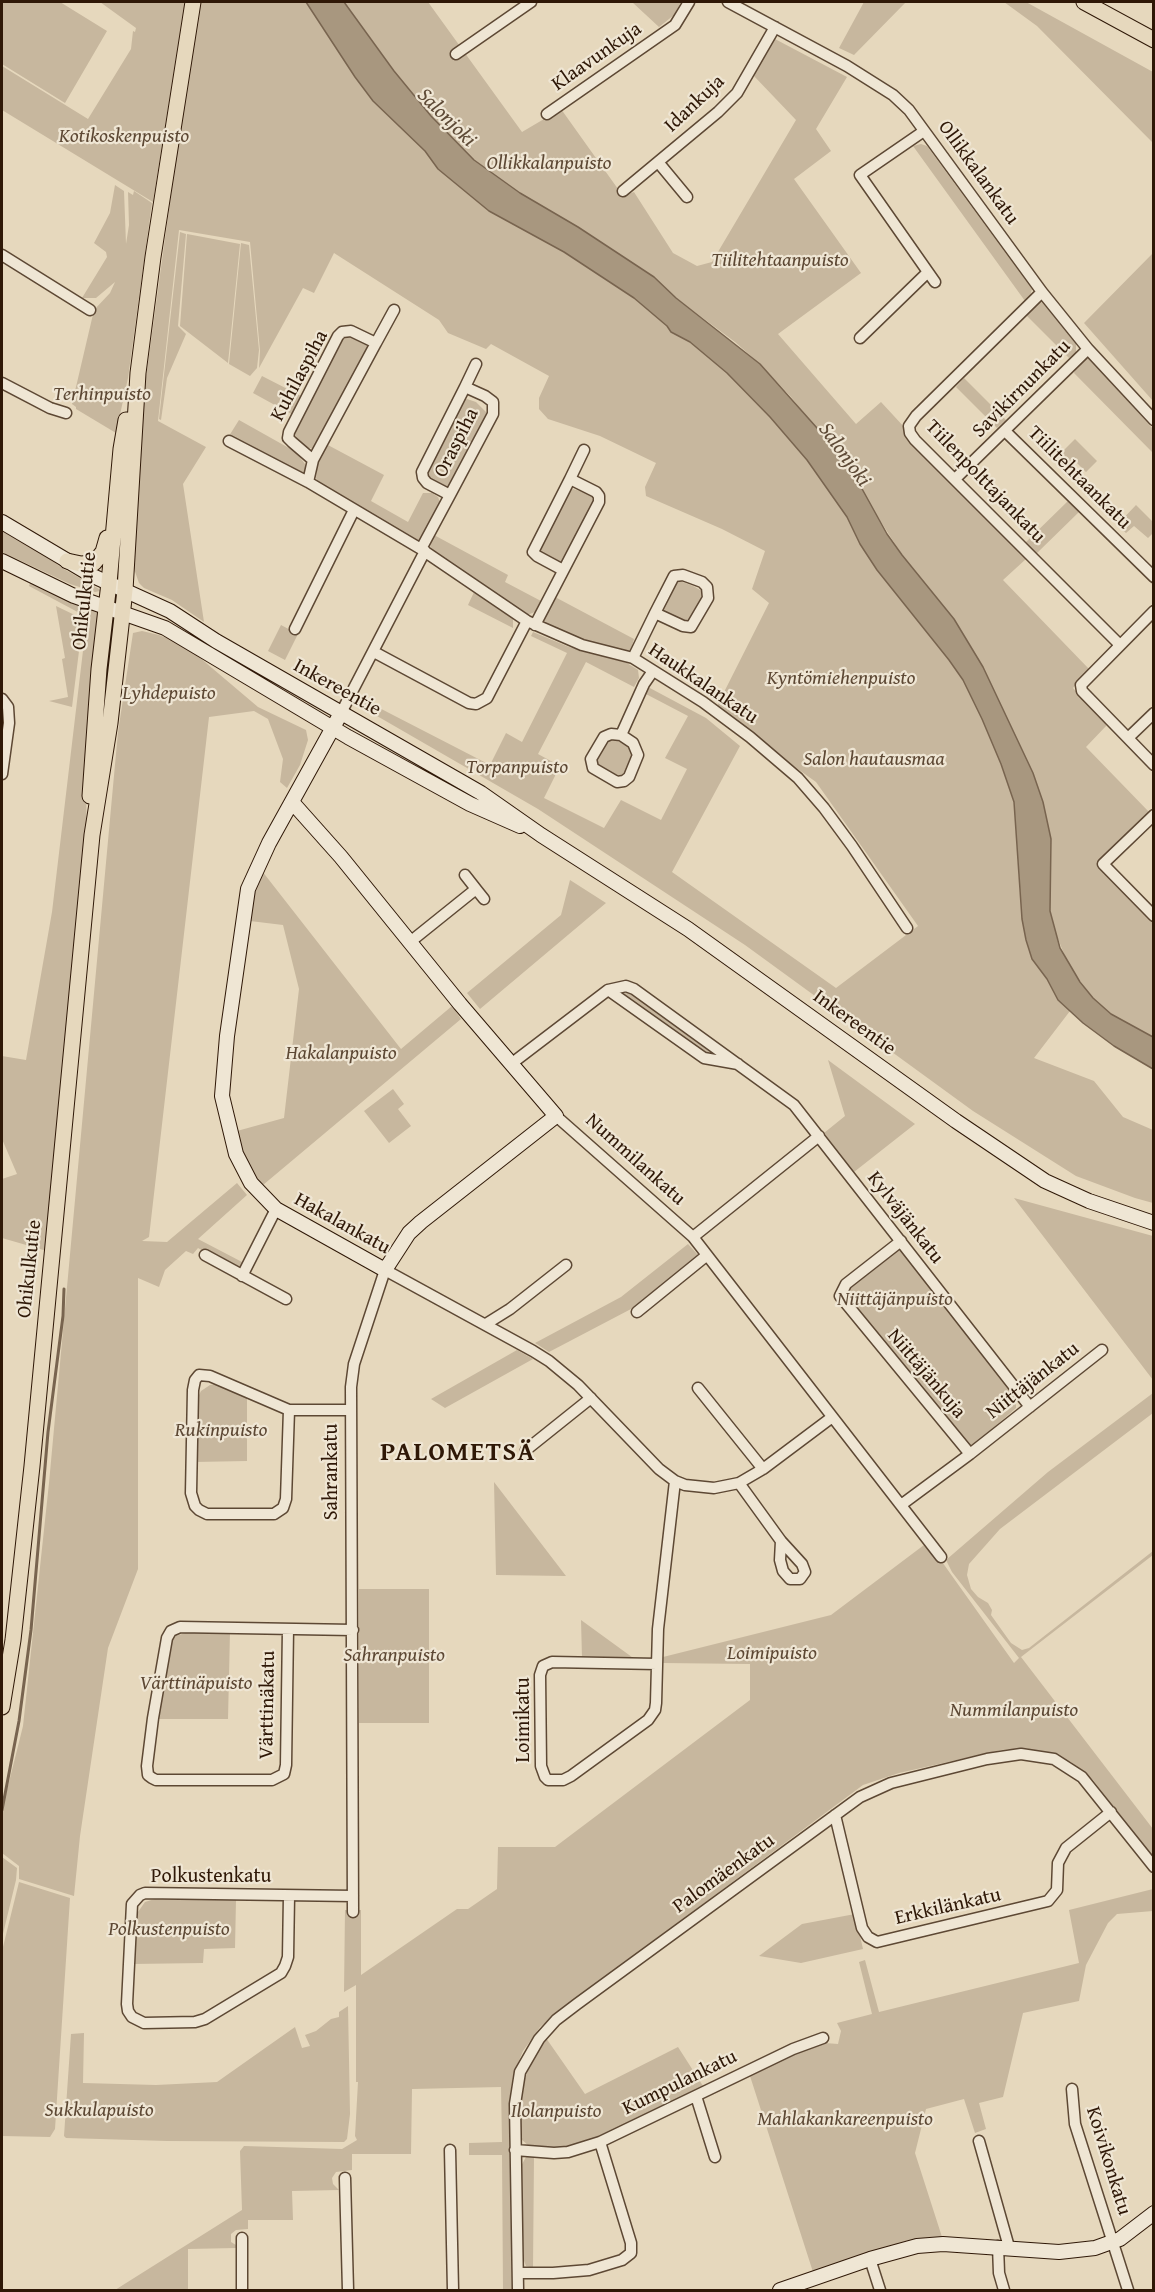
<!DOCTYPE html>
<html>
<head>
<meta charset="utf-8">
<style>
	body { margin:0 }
	#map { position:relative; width:1155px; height:2292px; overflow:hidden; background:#e6d8bd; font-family:"Gentium Book Plus",serif }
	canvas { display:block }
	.frame { position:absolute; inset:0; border:3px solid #2f1807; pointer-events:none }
</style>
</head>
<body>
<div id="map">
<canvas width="1155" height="2292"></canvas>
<div class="frame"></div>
</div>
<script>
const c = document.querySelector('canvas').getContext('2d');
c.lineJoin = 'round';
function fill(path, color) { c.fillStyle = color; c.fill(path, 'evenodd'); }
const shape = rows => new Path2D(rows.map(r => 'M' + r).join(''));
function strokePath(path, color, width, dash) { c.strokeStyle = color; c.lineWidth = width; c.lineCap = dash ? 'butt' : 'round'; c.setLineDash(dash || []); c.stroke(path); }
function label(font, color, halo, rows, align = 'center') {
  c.font = font + ' "Gentium Book Plus",serif'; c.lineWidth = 4.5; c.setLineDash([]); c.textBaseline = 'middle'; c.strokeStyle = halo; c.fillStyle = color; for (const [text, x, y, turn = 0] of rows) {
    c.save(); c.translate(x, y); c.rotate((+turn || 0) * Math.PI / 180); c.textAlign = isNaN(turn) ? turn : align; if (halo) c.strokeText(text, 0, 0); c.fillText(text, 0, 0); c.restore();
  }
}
fill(shape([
	[2,2,60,2,107,31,65,103,2,64],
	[100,2,185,2,153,202,2,110,2,66,88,119,131,49,133,31,135,32,136,28],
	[201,2,306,2,355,77,373,101,425,151,438,169,489,211,564,252,634,298,667,326,671,332,690,342,727,373,770,417,807,460,847,517,860,544,877,570,949,660,963,680,982,719,1001,764,1014,802,1020,894,1026,940,1032,959,1047,979,1058,1000,1070,1011,1034,1058,1094,1081,1123,1117,1153,1130,1153,1203,1135,1198,1076,1176,973,1111,745,945,538,809,358,705,360,698,490,765,506,733,522,742,567,653,531,636,533,632,569,647,627,663,638,670,639,678,634,687,586,662,538,754,560,766,544,798,604,828,621,800,661,820,687,769,665,758,688,716,644,693,648,687,706,718,740,746,672,872,836,988,918,926,816,782,788,762,717,706,769,603,752,589,765,551,722,529,646,496,645,487,656,463,600,436,548,419,539,409,539,398,549,376,491,344,486,349,448,333,439,320,334,253,314,293,303,288,259,368,260,351,250,242,179,230,158,421,206,447,183,484,204,622,172,600,144,588,139,583,133,566,140,421,186,85],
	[344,2,428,2,522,132,561,109,623,196,634,192,673,253,697,266,712,262,796,120,753,75,775,39,847,77,816,129,831,151,794,179,861,273,778,334,856,424,881,402,1026,559,1003,580,1089,669,1073,688,1107,725,1086,747,1150,813,1097,864,1153,922,1153,1037,1111,1014,1093,998,1069,966,1054,929,1050,911,1051,839,1043,802,1033,773,983,667,954,619,902,555,848,470,791,397,760,364,735,342,676,298,654,277,578,227,520,193,474,160,431,116,394,71],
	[632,2,681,2,674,15,659,27],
	[864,2,906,2,854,55,839,48],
	[1004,2,1026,2,1153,72,1153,143,1037,26],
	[921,144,927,146,1032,289,1030,297,1025,301,913,146],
	[115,185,124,191,126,244,129,225,128,192,133,195,134,191,152,203,128,378,116,433,76,409,76,407,72,404,94,310,110,293,115,282,96,298,82,298,107,257,106,252,94,243,110,213],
	[180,232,186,234,178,326,186,334,167,378,161,420,159,419],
	[187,234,240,244,228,363,180,326],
	[241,243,249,245,259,350,257,368,250,376,229,364],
	[1153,253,1153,401,1084,323],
	[1043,302,1076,343,1076,353,1069,358,1026,315,1036,303],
	[345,336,352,336,362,341,367,345,368,352,313,449,302,446,294,439,294,432,339,338],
	[1085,359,1090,359,1153,429,1153,453,1074,373,1076,367],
	[262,376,303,397,293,415,253,393],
	[964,378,1006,420,997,428,956,387],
	[467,399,476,402,488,414,450,486,446,487,431,481,427,471,464,400],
	[239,420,296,452,305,464,307,474,305,477,229,436],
	[1075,439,1097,461,1086,472,1073,459,1065,467,1056,458],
	[326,444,384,475,371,501,408,522,423,493,432,493,438,497,440,502,422,540,418,542,319,483,316,478,318,461],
	[573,489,591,494,593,500,593,506,563,562,559,563,538,552,568,491],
	[1069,500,1080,511,1036,554,1025,543],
	[1136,505,1153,522,1153,533,1148,538,1134,526,1126,533,1117,525],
	[2,527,64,569,99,589,100,591,95,592,70,584,2,552],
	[434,535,508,575,505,582,541,601,535,612,527,615,458,567,435,554,430,546],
	[680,581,693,586,702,591,704,595,689,622,684,622,665,613,662,609,675,583],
	[30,583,98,611,86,792,87,839,47,1251,2,1238,2,1179,17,1174,2,1139,2,1056,26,1060,52,912,87,617,29,586],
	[475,590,513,617,513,628,468,605],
	[555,597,634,639,631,650,625,652,577,639,549,626,544,620,546,611],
	[56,606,83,619,72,707,49,701,68,697,62,659,65,658],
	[281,625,298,634,285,660,268,651],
	[142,631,159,635,186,646,258,707,306,730,308,740,300,765,287,788,280,782,283,759,268,719,254,711,209,717,149,1237,142,1241,167,1242,237,1183,247,1195,198,1239,244,1263,238,1268,232,1267,198,1248,193,1254,186,1251,165,1270,159,1287,138,1278,138,1569,108,1648,80,1836,74,1896,19,1879,19,1866,2,1853,2,1810,23,1726,49,1483,118,732,133,633],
	[609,738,616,739,631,748,633,756,625,774,620,777,614,777,597,766,595,761],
	[262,871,401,1049,452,1006,461,1019,263,1185,252,1172,242,1153,237,1131,284,1118,299,989,283,925,250,921,254,896],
	[570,880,606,903,480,1009,467,993,561,915],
	[626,986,739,1064,714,1061,608,990],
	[828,1060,915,1124,854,1172,824,1133,845,1116],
	[393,1089,404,1104,398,1109,411,1126,389,1143,364,1111],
	[1014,1198,1153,1236,1153,1380],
	[688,1244,698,1255,631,1309,549,1352,535,1343,621,1297],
	[899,1250,904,1253,1016,1400,1016,1408,975,1444,970,1446,845,1294,847,1288],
	[517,1350,533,1359,445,1408,431,1399],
	[216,1384,247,1397,247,1461,194,1462,196,1401,201,1391,210,1385],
	[1153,1393,1153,1413,1000,1529,969,1564,967,1575,971,1589,978,1597,988,1603,992,1610,991,1615,1011,1643,1022,1650,1029,1648,1153,1551,1153,1555,1021,1657,1153,1829,1153,1858,1093,1780,1071,1762,1047,1753,1025,1748,1001,1750,899,1773,863,1785,567,2005,540,2027,533,2037,523,2051,513,2075,509,2102,512,2290,503,2290,502,2155,469,2155,469,2143,502,2142,501,2087,412,2089,411,2154,352,2154,352,2170,336,2172,332,2178,333,2184,339,2190,292,2191,293,2220,248,2220,248,2229,236,2230,231,2234,231,2242,236,2245,236,2248,188,2249,188,2290,115,2290,242,2210,240,2151,244,2146,342,2149,357,2140,355,2136,358,2082,356,2082,356,1985,344,1992,345,1910,361,1910,361,1975,457,1909,468,1909,497,1889,498,1847,555,1847,750,1700,750,1664,663,1663,663,1657,831,1615,924,1545,936,1559,940,1559,1014,1663,1019,1658,952,1572,946,1560,1048,1472],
	[494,1482,566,1576,496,1575],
	[359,1589,429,1589,429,1723,359,1723],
	[581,1620,636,1660,582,1658],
	[191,1631,230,1632,228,1719,157,1719,170,1642,176,1636],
	[2,1857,17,1868,16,1880,2,1938],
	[19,1882,70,1898,55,2129,50,2137,2,2136,2,1951],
	[1153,1889,1153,1911,1117,1914,1108,1923,1086,1965,1079,2001,1023,2013,1003,2097,979,2103,986,2129,975,2133,964,2099,926,2109,915,2153,942,2237,923,2238,871,2251,813,2272,750,2076,806,2048,825,2043,838,2044,841,2031,837,2023,872,2014,859,1962,865,1960,879,2012,1079,1963,1069,1910],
	[158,1898,236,1900,235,1948,204,1949,203,1963,132,1964,138,1912,145,1902],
	[855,1914,863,1949,801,1963,759,1956,802,1924],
	[348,2006,350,2114,347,2139,344,2142,167,2141,66,2138,64,2136,71,2034,84,2033,83,2083,156,2085,217,2082,295,2027,302,2048,310,2046,305,2035,316,2031,331,2019,339,2017,339,2012],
	[546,2038,585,2094,678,2047,703,2086,601,2137,579,2144,560,2148,530,2147,521,2139,520,2119,523,2084,533,2057],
	[534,2156,533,2268,526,2266,523,2258,521,2166,526,2157]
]), '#c7b79e');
const water = shape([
	[306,2,344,2,394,71,431,116,474,160,520,193,578,227,654,277,676,298,760,364,817,428,861,487,887,534,902,555,954,619,983,667,1033,773,1043,802,1051,839,1050,911,1060,948,1080,982,1093,998,1111,1014,1153,1037,1153,1069,1114,1046,1083,1023,1058,1000,1047,979,1032,959,1026,940,1022,919,1014,802,1001,764,982,719,963,680,949,660,877,570,860,544,847,517,807,460,770,417,727,373,690,342,671,332,667,326,634,298,564,252,489,211,438,169,425,151,373,101,355,77,306,2]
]);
fill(water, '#a8977f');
strokePath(water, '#78644f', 1.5);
strokePath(shape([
	[2,1810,19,1721,31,1630,48,1432,63,1316,64,1289]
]), '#78644f', 3);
const street = shape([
	[728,2,847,66,893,95,909,110,1042,292,1088,349,1154,420],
	[456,54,531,2],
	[547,114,675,25,689,2],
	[924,131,860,175,935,282],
	[658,162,687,197],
	[623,191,718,112,737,93,775,27],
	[2,255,90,310],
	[1042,292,916,416,909,426,910,433,915,440,1120,645],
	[860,338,928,272],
	[376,343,394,310],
	[2,383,50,408,66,413],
	[465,387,476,364],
	[1005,431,1154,577],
	[229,441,308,482,421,549,527,621,582,645,633,658,703,702,750,737,798,778,824,808,852,846,907,928],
	[570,479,584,450],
	[955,479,1088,349],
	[308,482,313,460,376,343,351,331,342,332,338,336,289,432,288,438,292,442,313,460],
	[421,549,450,495,493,414,493,402,485,396,465,387,422,472,423,478,427,483,450,495],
	[1154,611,1081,685,1082,691,1154,765],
	[535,625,599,502,599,496,596,492,570,479,533,552,537,556,563,570],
	[295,629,354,510],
	[374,652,469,703,476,704,487,698,527,621],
	[633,658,655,613,674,576,683,575,702,582,707,587,708,598,691,627,683,626,655,613],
	[2,699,8,707,9,723,2,774],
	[341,713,425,551],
	[621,735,633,743,638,755,629,777,624,781,617,782,593,768,591,759,604,737,611,734,621,735,644,684,653,671],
	[1128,738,1154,713],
	[1154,815,1103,864,1154,916],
	[476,889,484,899],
	[410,942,476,889,465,875],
	[608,990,704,1058,738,1064],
	[511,1064,608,990,626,986,634,989,794,1105,1030,1407],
	[556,1116,693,1237,941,1557],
	[693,1237,819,1136],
	[901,1241,846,1284,840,1296,970,1454],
	[205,1255,286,1299],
	[242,1276,276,1209],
	[637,1312,706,1256],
	[486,1324,510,1309,566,1265],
	[698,1388,763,1469],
	[289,1410,286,1499,283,1508,274,1514,207,1514,199,1510,195,1506,191,1493,193,1390,195,1380,199,1375,210,1376,289,1410,351,1410],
	[526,1450,591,1398],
	[739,1483,781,1541,802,1564,805,1572,800,1579,790,1579,783,1571,780,1560,781,1541],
	[901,1505,970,1454,1102,1350],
	[288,1629,286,1765,284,1774,272,1780,156,1780,152,1778,148,1775,147,1766,153,1718,167,1638,171,1631,180,1627,353,1630],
	[657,1664,552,1662,543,1666,540,1675,541,1766,545,1777,548,1780,563,1780,571,1776,648,1720,655,1710,656,1703,658,1629,675,1481],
	[835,1815,862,1928,868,1937,877,1942,1048,1901,1057,1890,1058,1863,1066,1848,1111,1812],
	[289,1896,288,1957,285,1966,281,1973,205,2019,195,2022,144,2023,132,2017,128,2011,127,2004,132,1904,140,1895,145,1893,353,1896],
	[353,1912,351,1387,354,1364,385,1270,533,1351,549,1361,578,1385,659,1469,675,1481,685,1485,714,1488,739,1483,763,1469,831,1418],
	[1072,2089,1075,2124,1128,2290],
	[696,2096,715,2157],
	[979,2141,1009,2247],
	[450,2150,453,2290],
	[515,2150,554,2153,568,2152,600,2142,793,2049,823,2038],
	[345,2178,348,2290],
	[242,2238,242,2290],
	[998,2246,999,2273,1004,2290],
	[870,2259,880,2290],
	[518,2273,553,2273,589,2270,622,2260,631,2253,631,2243,600,2142],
	[518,2290,515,2104,520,2072,539,2039,556,2020,577,2004,860,1797,891,1783,987,1759,1021,1754,1054,1759,1082,1777,1154,1867]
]);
const secondary = shape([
	[2,522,93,576,170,611,216,641,481,793,541,835,688,929,956,1121,1045,1181,1089,1201,1154,1223],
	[2,561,74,596,165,628,348,737,470,804,520,826],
	[292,802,341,857,460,1004,556,1116,421,1222,409,1233,385,1270,276,1209,251,1183,236,1154,222,1096,227,1036,248,889,269,843,341,713],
	[780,2290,870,2259,917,2246,943,2244,1059,2252,1095,2248,1120,2239,1154,2213]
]);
const primary = shape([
	[1084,2,1154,40],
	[67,561,81,564,94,563,103,552,107,538],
	[90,796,99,669,109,583,121,449,126,420],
	[2,1707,13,1640,32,1466,92,835,110,723,125,590,138,373,153,257,193,2]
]);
strokePath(street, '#5d4834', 13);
strokePath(secondary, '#2f1807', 16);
strokePath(primary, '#2f1807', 17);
strokePath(street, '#efe6d4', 10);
strokePath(secondary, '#efe6d4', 14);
strokePath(primary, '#e6d8bd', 15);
label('20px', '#2f1807', '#efe6d4', [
	["Klaavunkuja",597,57,-35],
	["Idankuja",695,104,-43],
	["Ollikkalankatu",978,173,54],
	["Kuhilaspiha",300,376,-62],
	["Savikirnunkatu",1022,389,-45],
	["Oraspiha",457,443,-63],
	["Tiilitehtaankatu",1079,478,45],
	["Tiilenpolttajankatu",985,482,46],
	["Ohikulkutie",85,601,-84],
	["Haukkalankatu",703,684,34],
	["Inkereentie",337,688,29],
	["Inkereentie",854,1023,36],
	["Nummilankatu",635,1160,42],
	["Kylväjänkatu",905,1218,52],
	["Hakalankatu",342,1224,29],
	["Ohikulkutie",30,1269,-84],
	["Niittäjänkuja",926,1374,50],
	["Niittäjänkatu",1033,1381,-38],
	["Sahrankatu",332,1472,-90],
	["Värttinäkatu",268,1705,-89],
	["Loimikatu",524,1720,-90],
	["Palomäenkatu",724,1874,-36],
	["Polkustenkatu",211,1877],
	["Erkkilänkatu",948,1907,-13],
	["Kumpulankatu",680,2083,-26],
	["Koivikonkatu",1108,2161,73]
]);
label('italic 20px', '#5d4834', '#efe6d4', [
	["Kotikoskenpuisto",124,137],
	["Ollikkalanpuisto",549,164],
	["Tiilitehtaanpuisto",780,261],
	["Terhinpuisto",102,395],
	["Kyntömiehenpuisto",841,679],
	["Lyhdepuisto",169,694],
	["Salon hautausmaa",874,760],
	["Torpanpuisto",517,768],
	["Hakalanpuisto",341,1054],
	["Niittäjänpuisto",895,1300],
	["Rukinpuisto",221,1431],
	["Loimipuisto",772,1654],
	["Sahranpuisto",394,1656],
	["Värttinäpuisto",196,1684],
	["Nummilanpuisto",1014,1711],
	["Polkustenpuisto",169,1930],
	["Sukkulapuisto",99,2111],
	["Ilolanpuisto",556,2112],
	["Mahlakankareenpuisto",845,2120]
]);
label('italic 21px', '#5f4b37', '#efe6d4', [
	["Salonjoki",446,118,45],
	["Salonjoki",844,455,54]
]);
c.letterSpacing = '1.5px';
label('bold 26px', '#2f1807', '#efe6d4', [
	["PALOMETSÄ",458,1453]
]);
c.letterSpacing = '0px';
</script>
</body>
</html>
